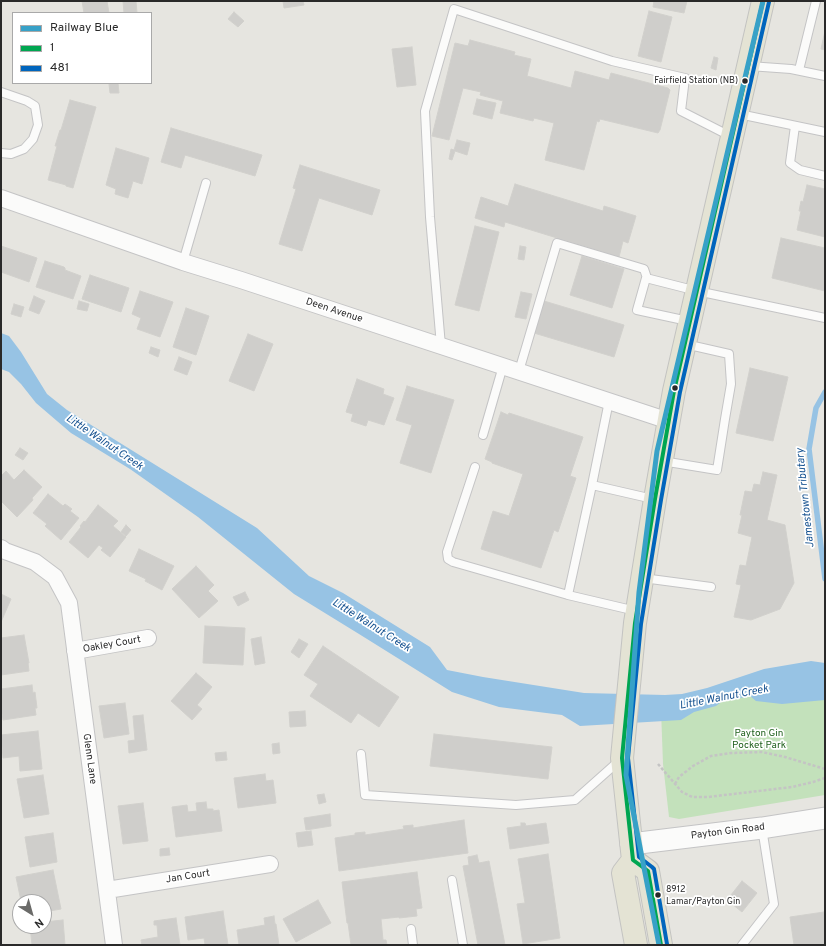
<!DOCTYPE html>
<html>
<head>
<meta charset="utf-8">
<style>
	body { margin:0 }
	#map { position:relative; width:826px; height:946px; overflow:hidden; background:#e6e5e0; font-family:Overpass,sans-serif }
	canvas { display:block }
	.frame { position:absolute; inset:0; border:2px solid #292929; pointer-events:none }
	.legend { position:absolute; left:12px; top:12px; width:140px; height:72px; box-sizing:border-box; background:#fff; border:1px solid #a9a9a9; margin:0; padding:5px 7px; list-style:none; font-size:12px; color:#292929 }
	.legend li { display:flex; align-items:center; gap:8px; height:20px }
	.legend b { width:20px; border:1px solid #a9a9a9 }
	.north { position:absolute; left:12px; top:894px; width:40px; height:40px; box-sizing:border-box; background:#fff; border:1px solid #a9a9a9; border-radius:50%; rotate:143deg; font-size:11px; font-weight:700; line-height:16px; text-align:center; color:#292929 }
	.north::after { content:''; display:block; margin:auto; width:14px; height:18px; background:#6b6b69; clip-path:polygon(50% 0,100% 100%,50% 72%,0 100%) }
</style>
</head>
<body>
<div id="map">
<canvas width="826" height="946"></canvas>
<div class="frame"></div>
<ul class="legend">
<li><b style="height:5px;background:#37a1c7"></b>Railway Blue</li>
<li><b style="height:5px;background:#00a651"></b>1</li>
<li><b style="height:5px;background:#0065bd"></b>481</li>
</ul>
<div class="north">N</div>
</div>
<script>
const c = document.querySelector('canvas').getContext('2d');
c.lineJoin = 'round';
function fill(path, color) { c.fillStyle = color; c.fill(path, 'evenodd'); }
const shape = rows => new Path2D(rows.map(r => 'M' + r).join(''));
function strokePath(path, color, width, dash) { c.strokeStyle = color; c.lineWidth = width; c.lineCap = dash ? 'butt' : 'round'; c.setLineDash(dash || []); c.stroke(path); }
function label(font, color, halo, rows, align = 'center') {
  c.font = font + ' Overpass,sans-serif'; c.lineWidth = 3.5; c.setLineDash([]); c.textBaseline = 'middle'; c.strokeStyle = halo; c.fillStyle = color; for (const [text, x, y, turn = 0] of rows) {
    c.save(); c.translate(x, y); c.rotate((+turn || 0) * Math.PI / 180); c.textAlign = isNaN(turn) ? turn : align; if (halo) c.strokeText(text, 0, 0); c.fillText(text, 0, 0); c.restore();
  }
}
fill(shape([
	[825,664,825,795,679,819,669,817,663,764,661,710]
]), '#c3e1bb');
fill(shape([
	[1,333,9,336,21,352,47,394,67,410,257,528,309,576,343,593,430,647,447,670,483,677,584,693,665,695,682,694,707,688,764,669,811,661,825,663,825,700,782,704,756,701,750,696,721,702,716,706,694,712,681,720,580,726,562,715,499,707,452,692,359,634,294,594,198,517,130,469,71,433,36,403,21,384,9,372,1,369]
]), '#97c3e4');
strokePath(shape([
	[825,392,816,408,809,449,825,579]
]), '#97c3e4', 5.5);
const building = shape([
	[82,1,107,1,109,13,84,13,82,1],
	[123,1,136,1,137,13,124,13,123,1],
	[283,1,303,1,304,5,284,8,283,1],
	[654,1,687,1,684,13,653,7,654,1],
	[649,11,672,17,661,62,638,56,649,11],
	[234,12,244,21,238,27,228,19,234,12],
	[825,31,825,50,821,49,825,31],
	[470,40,515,52,514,55,531,59,527,76,571,88,575,71,609,80,611,73,668,88,670,90,660,130,658,133,600,119,599,122,597,121,584,170,545,160,554,123,534,118,533,121,500,113,503,101,480,95,481,92,463,88,449,140,432,136,455,43,468,46,470,40],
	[412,47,416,85,397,87,392,49,412,47],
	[714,57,718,58,716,70,711,68,714,57],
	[118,83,119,93,110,93,109,84,118,83],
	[477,99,496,103,492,119,473,114,477,99],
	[70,100,96,107,73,188,66,186,66,185,48,180,57,146,55,146,60,130,61,130,70,100],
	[171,128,262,155,255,176,185,155,181,168,161,162,171,128],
	[457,140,470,143,467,155,455,151,452,160,449,159,451,149,454,150,457,140],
	[116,148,149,158,142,184,133,181,128,198,115,194,116,189,106,185,116,148],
	[300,165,380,190,372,215,319,198,302,251,279,244,296,189,293,188,300,165],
	[515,184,603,211,604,206,636,216,628,243,623,241,619,257,505,222,504,227,475,218,481,197,508,206,515,184],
	[807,185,825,189,825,237,797,230,801,211,799,211,801,201,803,202,807,185],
	[475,226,499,232,479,311,455,305,475,226],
	[781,238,825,248,825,291,772,278,781,238],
	[1,246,37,258,29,282,1,272,1,246],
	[520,246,526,247,524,260,518,259,520,246],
	[582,256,624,269,612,308,570,295,582,256],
	[45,261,64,267,65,268,65,270,81,276,73,299,36,287,45,261],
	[90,275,129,288,121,312,82,299,90,275],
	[140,291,173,302,160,337,137,329,141,318,132,314,140,291],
	[521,292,532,294,526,319,515,317,521,292],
	[34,296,45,301,39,314,29,310,34,296],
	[79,301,89,304,87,311,77,309,79,301],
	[544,301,624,325,614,357,534,333,544,301],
	[14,304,24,307,21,317,11,314,14,304],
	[186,308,209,316,196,355,173,347,186,308],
	[248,334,273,344,254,391,229,381,248,334],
	[151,347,160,350,158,357,149,353,151,347],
	[179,357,192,362,187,375,174,370,179,357],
	[750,368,788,377,773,441,736,433,750,368],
	[357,379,384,389,383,394,394,398,384,425,368,420,366,426,351,421,353,414,346,412,357,379],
	[407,386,454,400,431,473,400,463,412,425,396,420,407,386],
	[501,412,508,415,509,413,583,437,570,476,576,478,558,532,554,530,541,568,481,549,493,511,509,516,523,474,492,463,492,462,485,459,501,412],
	[20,448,28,453,23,460,15,455,20,448],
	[24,470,42,487,32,498,33,500,17,517,1,501,1,476,6,471,14,480,24,470],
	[763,472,777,475,767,520,785,525,794,583,780,609,751,620,734,617,741,585,736,584,740,565,746,566,752,537,738,533,742,515,740,515,745,491,752,492,754,484,760,485,763,472],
	[48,494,63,506,65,504,72,509,70,511,79,518,61,540,45,526,47,524,33,513,48,494],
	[98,505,118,521,113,526,126,537,110,557,101,550,103,548,99,545,88,558,69,542,81,527,80,526,84,521,85,522,98,505],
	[126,525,131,530,126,536,121,532,126,525],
	[139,549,174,566,162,590,145,581,146,579,129,571,139,549],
	[196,566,214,585,208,591,218,601,199,618,172,589,196,566],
	[245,592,249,600,238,606,233,597,245,592],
	[1,594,11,599,1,622,1,594],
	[205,626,245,628,243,665,203,663,205,626],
	[24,635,29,663,28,663,29,671,1,675,1,669,2,669,1,661,1,638,24,635],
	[261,637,265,663,255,665,251,639,261,637],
	[299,639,308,644,299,658,291,652,299,639],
	[323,646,399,697,379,727,358,713,351,723,310,696,318,684,304,675,323,646],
	[196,673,212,687,197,705,202,709,192,720,171,701,196,673],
	[32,685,33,693,35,692,37,708,35,708,36,715,3,720,1,708,1,689,32,685],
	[125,703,129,734,104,738,99,706,125,703],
	[305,711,306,726,290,727,289,712,305,711],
	[143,715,147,750,129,753,128,741,135,740,133,716,143,715],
	[38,731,42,769,20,771,19,756,3,758,1,735,38,731],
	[434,734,552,747,548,779,430,766,434,734],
	[279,743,280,753,273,754,272,744,279,743],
	[226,752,227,760,216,761,215,753,226,752],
	[265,774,266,781,273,780,276,803,238,808,234,778,265,774],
	[43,775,49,814,24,818,17,779,43,775],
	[324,794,326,802,319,804,317,795,324,794],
	[206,802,207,809,213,809,213,811,219,810,222,831,176,837,172,807,187,805,188,812,197,811,196,803,206,802],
	[143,803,148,841,123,844,118,806,143,803],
	[330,814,331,826,306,830,304,818,330,814],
	[464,820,468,853,339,871,335,838,355,835,355,833,365,832,365,835,404,829,403,826,413,825,413,828,464,820],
	[521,823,525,823,526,826,546,823,549,843,510,849,507,828,521,826,521,823],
	[311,831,313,845,298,847,296,833,311,831],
	[53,833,57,862,30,867,25,837,53,833],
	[169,848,170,855,160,856,160,849,169,848],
	[548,854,560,938,523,944,517,904,525,903,518,859,548,854],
	[477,855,479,863,489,861,505,945,478,945,463,866,469,865,468,857,477,855],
	[53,870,61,909,44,912,44,902,41,902,40,897,21,901,16,877,53,870],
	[417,872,422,908,416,909,417,916,399,918,399,917,381,919,383,940,386,940,387,945,351,945,348,923,347,923,342,882,417,872],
	[742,881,757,893,742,912,727,900,742,881],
	[318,900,331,923,296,942,283,919,318,900],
	[223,911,228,945,205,945,204,938,188,940,185,917,223,911],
	[824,912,825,919,825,945,794,945,790,917,824,912],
	[274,916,275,924,276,924,279,945,239,945,237,930,265,925,264,918,274,916],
	[176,918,180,945,142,945,141,940,158,937,157,925,154,925,154,921,176,918],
	[63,920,65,945,32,945,30,926,44,926,44,922,63,920]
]);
fill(building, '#cfcecb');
strokePath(building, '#d1d0cc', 1);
const service = shape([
	[749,66,791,69,825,76],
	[799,70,816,1],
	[1,92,27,101,35,106,38,125,33,139,24,149,11,154,1,153],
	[739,114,825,132],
	[795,126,790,163,800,170,825,176],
	[183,262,206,183],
	[688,321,637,310,646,278,697,291,825,318],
	[441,346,430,217,425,111,454,9,612,61,685,78,681,111,732,137],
	[519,371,557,243,644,269,647,278],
	[609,401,592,485,568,595,636,611],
	[483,435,503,366],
	[662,461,717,470,725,419,731,384,729,354,685,344],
	[475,467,447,552,448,559,453,562,568,595],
	[592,485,653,499],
	[643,578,711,587],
	[361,754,365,795,516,805,575,800,620,760],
	[452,880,463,945],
	[411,929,413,945],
	[742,945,774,904,762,828]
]);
const minor = shape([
	[1,198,183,262,241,280,669,421],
	[1,548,5,551,35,562,55,577,69,603,114,945],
	[75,651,148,638],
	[107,890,270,864]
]);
const tertiary = shape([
	[631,844,762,828,825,818]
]);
const primary = shape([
	[633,860,623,873,636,945],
	[661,945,648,871,633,860,622,758,635,623,655,499,674,391,763,1]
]);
strokePath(service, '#c4c4c5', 10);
strokePath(minor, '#c4c4c5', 18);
strokePath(tertiary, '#c4c4c5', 23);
strokePath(primary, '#c3c3c1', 24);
strokePath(shape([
	[658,764,682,792,692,797,708,797,792,787,813,782,825,778],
	[675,784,679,777,693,766,711,756,731,753,762,752,785,757,825,769]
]), '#c4c4c4', 2.5, [3, 2]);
strokePath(service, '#fbfbfa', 8);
strokePath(minor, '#fbfbfa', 16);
strokePath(tertiary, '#fbfbfa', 21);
strokePath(primary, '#e4e3d4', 22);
strokePath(shape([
	[661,945,648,871,633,860,622,758,635,623,655,499,674,391,763,1]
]), '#00a651', 4);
strokePath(shape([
	[667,944,654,869,652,867,639,857,628,758,641,624,661,500,680,392,769,2]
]), '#0065bd', 4);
strokePath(shape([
	[659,945,626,775,639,592,657,451,763,1]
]), '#37a1c7', 5);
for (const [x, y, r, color] of [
	[745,81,3.5,"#292929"],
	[675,388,3.5,"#292929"],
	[658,895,3.5,"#292929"]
]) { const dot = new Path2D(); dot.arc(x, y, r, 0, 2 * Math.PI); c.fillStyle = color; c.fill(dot); strokePath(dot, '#fff', 1.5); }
label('9px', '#292929', '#fff', [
	["Fairfield Station (NB)",738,81],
	["8912",666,890,"left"],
	["Lamar/Payton Gin",666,902,"left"]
], 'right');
label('10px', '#292929', '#fff', [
	["Deen Avenue",334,311,18],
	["Oakley Court",112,645,-10],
	["Glenn Lane",89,759,82],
	["Payton Gin Road",728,832,-7],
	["Jan Court",188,877,-9]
]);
label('10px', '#21611e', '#fff', [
	["Payton Gin",759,734],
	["Pocket Park",759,746]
]);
label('italic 11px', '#165290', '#fff', [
	["Little Walnut Creek",104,443,34],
	["Jamestown Tributary",806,498,-96],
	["Little Walnut Creek",371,626,32],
	["Little Walnut Creek",724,698,-11]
]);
</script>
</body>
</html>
